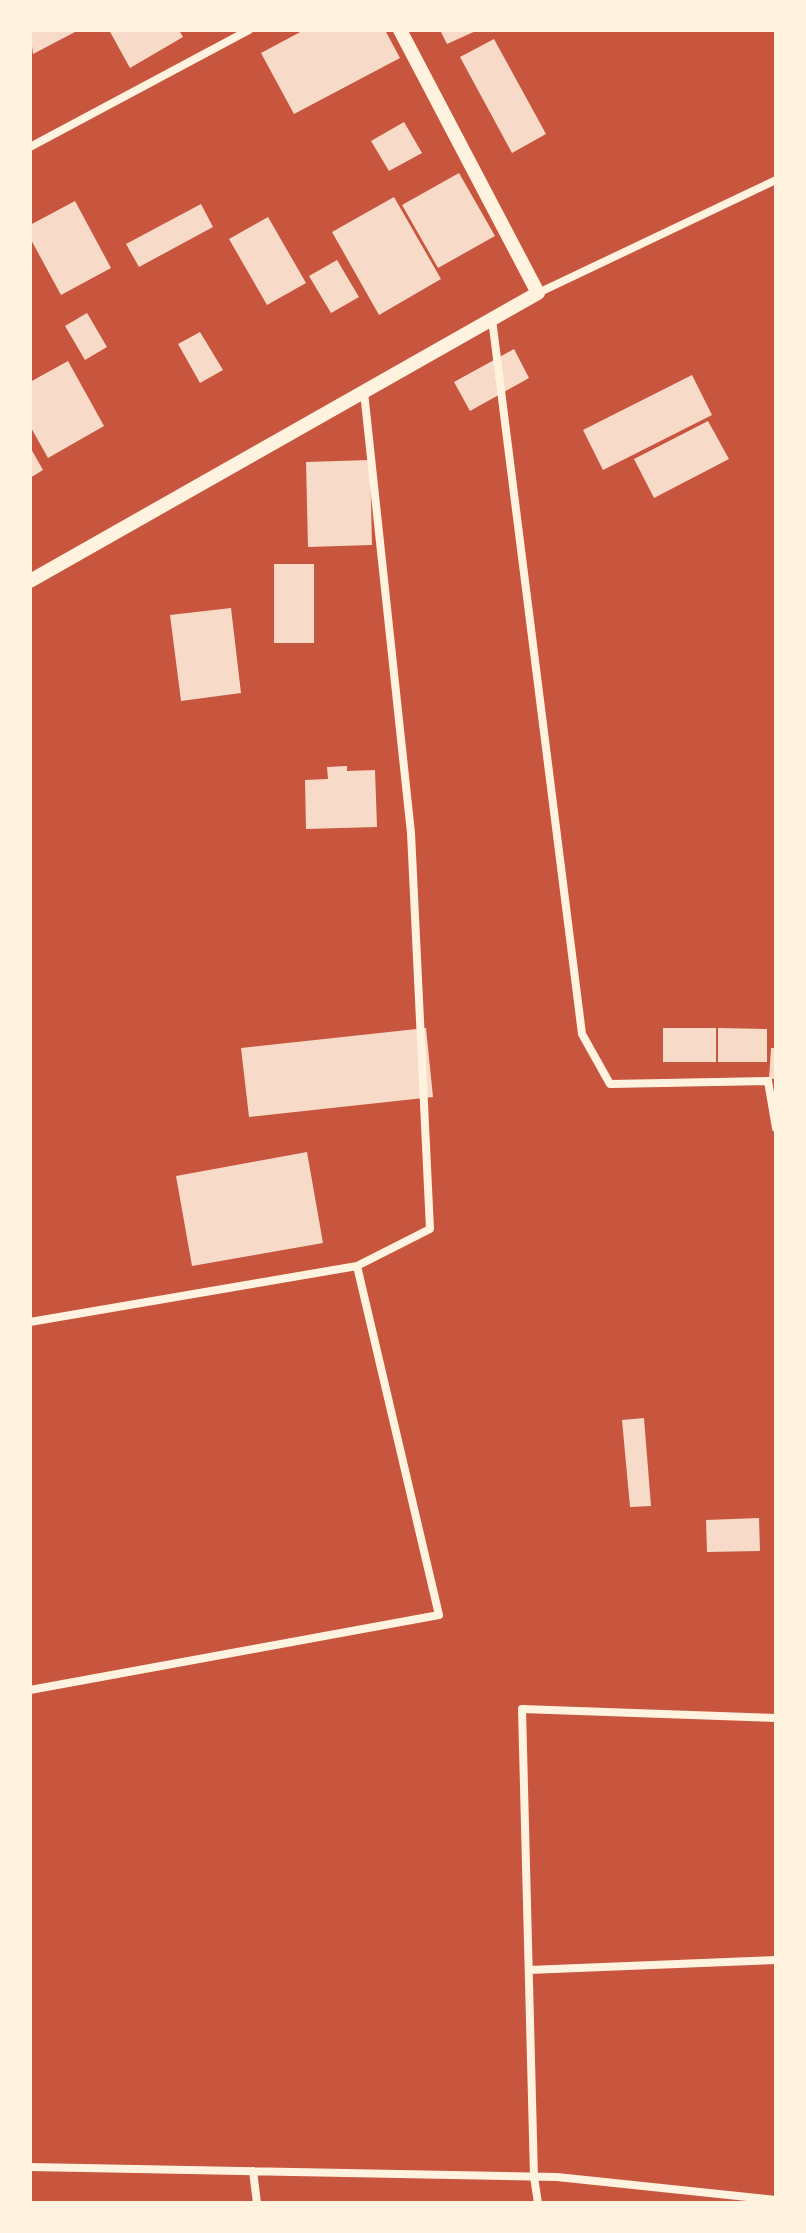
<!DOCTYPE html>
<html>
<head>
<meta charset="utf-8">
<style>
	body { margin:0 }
	#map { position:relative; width:806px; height:2233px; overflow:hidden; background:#c8553d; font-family:Cabin,sans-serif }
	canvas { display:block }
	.frame { position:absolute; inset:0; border:32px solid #fff3e0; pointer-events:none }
</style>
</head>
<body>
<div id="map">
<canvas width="806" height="2233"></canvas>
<div class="frame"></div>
</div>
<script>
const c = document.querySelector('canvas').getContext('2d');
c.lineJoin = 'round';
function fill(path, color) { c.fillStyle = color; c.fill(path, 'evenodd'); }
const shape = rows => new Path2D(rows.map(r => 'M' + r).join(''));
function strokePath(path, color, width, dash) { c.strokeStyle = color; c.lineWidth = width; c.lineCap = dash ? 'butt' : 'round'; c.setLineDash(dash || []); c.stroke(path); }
fill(shape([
	[30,30,74,30,75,32,33,54],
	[109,30,179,30,183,37,130,68],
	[304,30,385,30,400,58,294,114,261,53],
	[440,30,478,30,447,44],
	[494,39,546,134,512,153,460,57],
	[404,122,422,153,389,171,371,141],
	[459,173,495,236,438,268,402,205],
	[394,197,441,279,379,315,332,232],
	[75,201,111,268,61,295,30,238,30,225],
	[201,204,213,227,139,267,126,244],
	[268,217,306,283,267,305,229,239],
	[337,260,359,297,331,313,309,276],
	[87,313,107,347,85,360,65,326],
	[200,332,223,370,200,383,178,344],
	[514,349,529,378,470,411,454,382],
	[68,361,104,426,48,458,30,426,30,382],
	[692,375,712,415,603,470,583,430],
	[708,421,729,459,654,498,634,459],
	[30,447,43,470,30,478],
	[370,460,372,545,308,547,306,462],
	[274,564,314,564,314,643,274,643],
	[231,608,241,693,181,701,170,615],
	[347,766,347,771,375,770,377,827,306,829,305,780,328,779,327,767],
	[426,1028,433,1097,249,1117,241,1048],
	[663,1028,716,1028,716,1062,663,1062],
	[718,1028,767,1029,767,1062,718,1062],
	[771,1048,776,1048,776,1079,769,1079],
	[307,1152,323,1243,192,1266,176,1176],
	[644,1418,651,1506,630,1507,622,1420],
	[759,1518,760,1551,707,1552,706,1520]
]), '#f7dbc8');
strokePath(shape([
	[30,147,249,30],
	[538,293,776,180],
	[492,319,582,1034,610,1084,768,1081,776,1128],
	[357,1266,430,1229,411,833,364,392],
	[30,1322,357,1266,439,1615,30,1690],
	[529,1970,776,1960],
	[30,2167,557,2177,776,2200],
	[253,2171,257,2203],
	[538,2203,534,2177,522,1709,776,1718]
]), '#fff3e0', 8);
strokePath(shape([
	[30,581,538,293,400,30]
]), '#fff3e0', 14);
</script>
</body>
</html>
